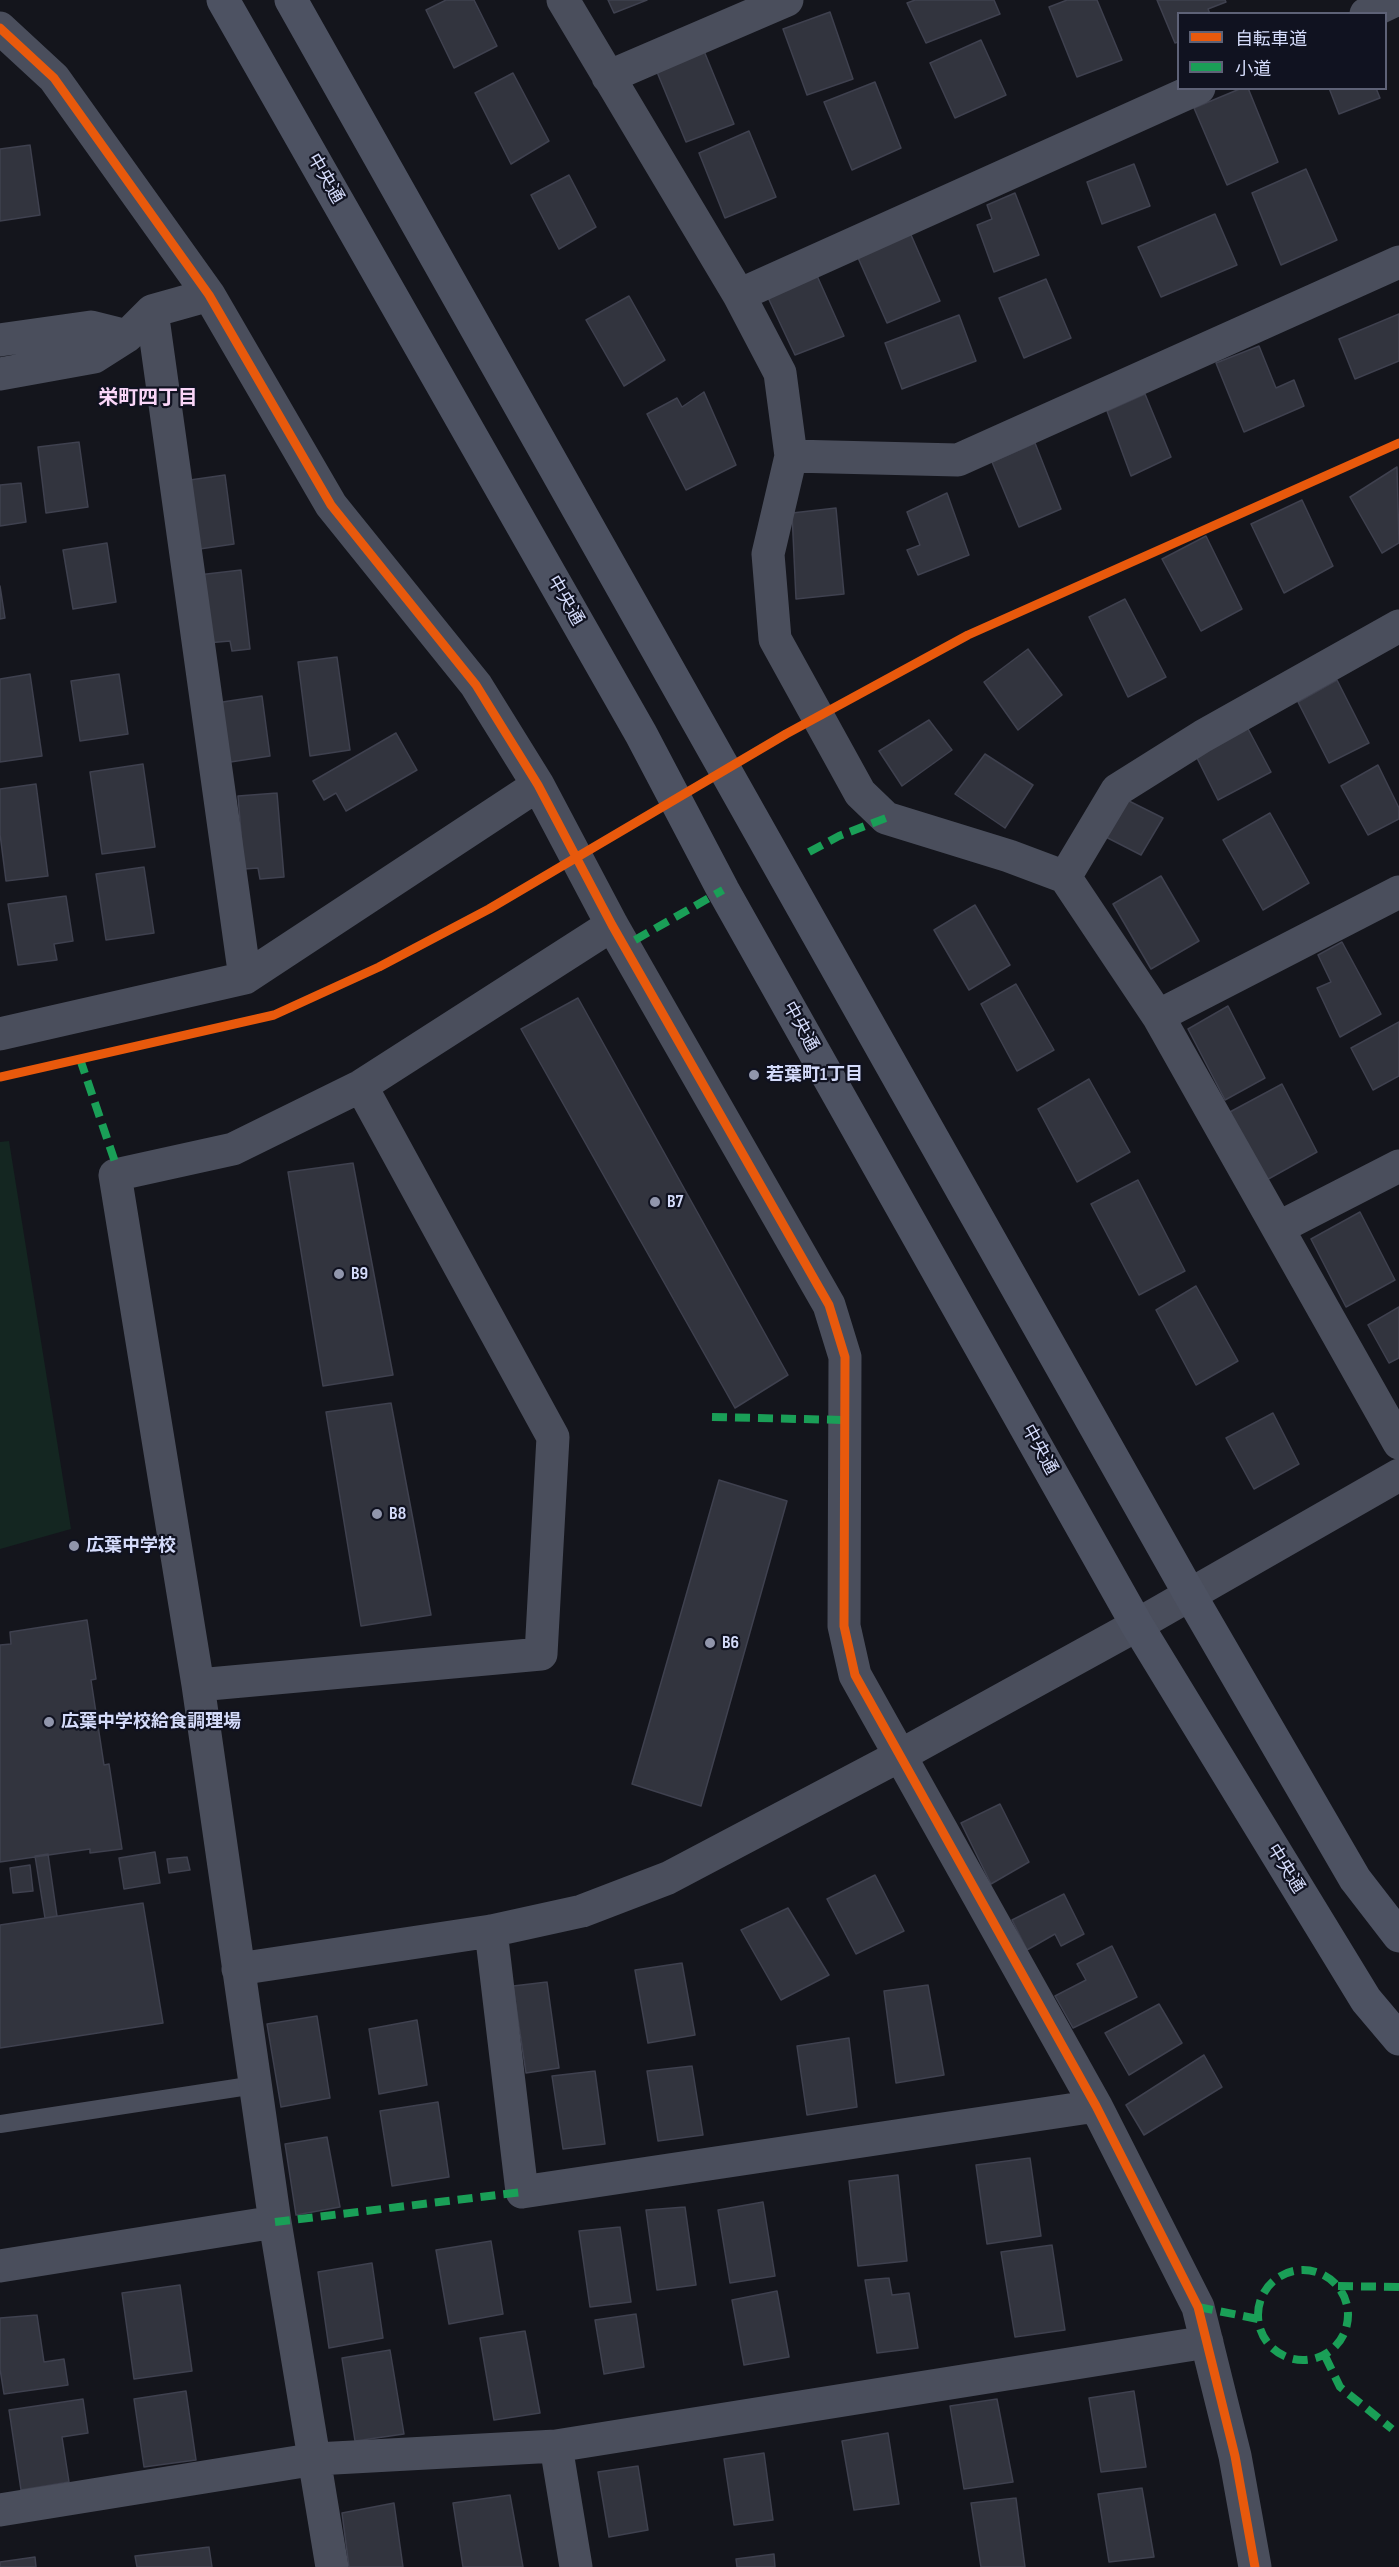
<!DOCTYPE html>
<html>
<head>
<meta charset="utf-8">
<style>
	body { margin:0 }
	#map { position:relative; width:1399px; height:2567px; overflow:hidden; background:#14151c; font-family:"Sofia Sans Condensed","Noto Sans JP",sans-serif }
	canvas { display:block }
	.legend { position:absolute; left:1177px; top:12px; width:210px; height:78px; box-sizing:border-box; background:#101220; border:2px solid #5e6277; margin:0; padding:8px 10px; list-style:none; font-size:18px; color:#d4dbfa }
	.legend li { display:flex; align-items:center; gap:12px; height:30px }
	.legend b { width:30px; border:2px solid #5e6277 }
</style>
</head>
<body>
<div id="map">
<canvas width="1399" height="2567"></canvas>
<ul class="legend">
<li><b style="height:8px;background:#e8590c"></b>自転車道</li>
<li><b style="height:8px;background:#1a9f57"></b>小道</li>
</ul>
</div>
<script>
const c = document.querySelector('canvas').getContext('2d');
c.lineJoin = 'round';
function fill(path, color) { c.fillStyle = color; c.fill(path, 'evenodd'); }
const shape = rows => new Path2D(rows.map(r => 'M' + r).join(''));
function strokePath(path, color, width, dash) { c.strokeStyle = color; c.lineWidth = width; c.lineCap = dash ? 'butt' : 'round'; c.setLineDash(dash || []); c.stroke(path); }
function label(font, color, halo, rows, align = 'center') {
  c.font = font + ' "Sofia Sans Condensed","Noto Sans JP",sans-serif'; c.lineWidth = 4.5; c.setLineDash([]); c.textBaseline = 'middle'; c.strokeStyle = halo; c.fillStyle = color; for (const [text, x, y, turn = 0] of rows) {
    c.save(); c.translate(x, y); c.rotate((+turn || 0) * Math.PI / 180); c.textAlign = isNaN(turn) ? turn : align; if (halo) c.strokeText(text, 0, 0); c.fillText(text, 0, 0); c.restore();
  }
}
fill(shape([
	[9,1141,71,1529,0,1549,0,1142]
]), '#142621');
const building = shape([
	[446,0,474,0,497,46,454,68,426,10,446,0],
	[608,0,647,0,614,13,608,0],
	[915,0,994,0,1000,14,926,43,907,3,915,0],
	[1067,0,1097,0,1122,60,1077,77,1049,7,1067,0],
	[1157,0,1225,0,1226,2,1208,9,1210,14,1178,14,1178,42,1175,43,1157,0],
	[830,12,853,79,807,95,783,29,830,12],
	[981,40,1006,95,955,118,930,63,981,40],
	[704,51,734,124,686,142,657,72,704,51],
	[513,73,549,141,511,164,475,93,513,73],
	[875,82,901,148,852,170,824,102,875,82],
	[1242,88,1248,88,1278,162,1227,185,1194,108,1242,88],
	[1329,88,1376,88,1380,98,1339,114,1329,88],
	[749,131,776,197,725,218,699,153,749,131],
	[30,145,40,215,0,221,0,149,30,145],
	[1134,164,1150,206,1102,224,1087,182,1134,164],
	[1306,169,1337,240,1281,265,1252,193,1306,169],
	[569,175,596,227,559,249,531,195,569,175],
	[1015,193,1039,255,994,272,977,225,992,219,987,205,1015,193],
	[1215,214,1237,265,1161,297,1138,247,1215,214],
	[908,228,940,301,887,323,855,251,908,228],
	[814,269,844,336,795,355,764,289,814,269],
	[1046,279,1071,338,1024,358,999,298,1046,279],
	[629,296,665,360,624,386,586,320,629,296],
	[1399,314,1399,361,1355,379,1339,339,1399,314],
	[959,315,976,361,902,389,885,343,959,315],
	[1259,346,1276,388,1294,380,1304,406,1244,432,1216,363,1259,346],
	[704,392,736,465,686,490,647,414,677,398,682,407,704,392],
	[1145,394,1171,457,1131,476,1107,411,1145,394],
	[79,442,88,507,46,513,38,447,79,442],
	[1035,443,1061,509,1019,527,992,462,1035,443],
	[1397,467,1399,543,1382,553,1350,497,1397,467],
	[225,475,234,544,186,551,176,482,225,475],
	[21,483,26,522,0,526,0,485,21,483],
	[947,493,969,555,918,575,907,550,920,545,907,512,947,493],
	[1302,500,1333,566,1284,593,1251,524,1302,500],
	[836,508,844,594,796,599,792,513,836,508],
	[1206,536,1242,609,1201,631,1162,559,1206,536],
	[107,543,116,602,73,609,63,550,107,543],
	[241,570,250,649,232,651,230,641,207,643,198,575,241,570],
	[0,586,5,618,0,619,0,586],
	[1125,599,1166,677,1128,697,1089,617,1125,599],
	[1028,649,1062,695,1018,730,984,682,1028,649],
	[337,657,350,750,310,756,298,662,337,657],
	[30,674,42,756,0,762,0,679,30,674],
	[119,674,128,734,80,741,71,681,119,674],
	[1337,680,1369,743,1329,763,1298,702,1337,680],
	[262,696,270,756,224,763,216,703,262,696],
	[929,720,952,750,902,786,879,751,929,720],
	[1246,725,1271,772,1218,800,1195,754,1246,725],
	[396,733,417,770,346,811,336,793,324,800,313,781,396,733],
	[985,754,1033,785,1005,828,955,794,985,754],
	[143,764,155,847,102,854,90,772,143,764],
	[1378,765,1399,808,1399,819,1368,835,1341,786,1378,765],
	[36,784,48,876,6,881,0,834,0,789,36,784],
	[277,793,284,877,260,879,258,868,244,869,238,796,277,793],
	[1117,795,1163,818,1141,855,1098,833,1117,795],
	[1270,813,1309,883,1263,910,1223,840,1270,813],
	[144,867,154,933,106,940,96,874,144,867],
	[1161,876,1199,941,1151,969,1113,904,1161,876],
	[66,896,73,941,54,944,57,960,18,965,8,904,66,896],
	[975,905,1010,965,969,990,934,930,975,905],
	[1342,942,1381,1014,1340,1037,1317,988,1331,982,1318,955,1342,942],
	[1016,984,1054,1050,1017,1071,981,1004,1016,984],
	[578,998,788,1375,735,1408,521,1029,578,998],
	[1228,1006,1265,1078,1225,1100,1188,1029,1228,1006],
	[1399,1022,1399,1076,1373,1090,1351,1048,1399,1022],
	[1089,1079,1130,1152,1077,1182,1038,1109,1089,1079],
	[1282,1084,1317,1152,1263,1182,1228,1113,1282,1084],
	[353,1163,393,1375,323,1386,288,1172,353,1163],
	[1138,1180,1185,1271,1139,1295,1091,1204,1138,1180],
	[1360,1212,1395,1280,1346,1307,1311,1239,1360,1212],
	[1196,1286,1238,1361,1196,1385,1156,1310,1196,1286],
	[1399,1307,1399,1358,1389,1363,1368,1325,1399,1307],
	[391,1403,431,1615,361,1626,326,1412,391,1403],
	[1273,1413,1299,1464,1254,1489,1226,1438,1273,1413],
	[719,1480,787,1501,701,1806,632,1784,719,1480],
	[87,1620,96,1679,91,1680,104,1765,109,1764,122,1849,90,1853,90,1849,0,1862,0,1645,11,1644,10,1632,87,1620],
	[1000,1804,1029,1862,991,1884,961,1823,1000,1804],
	[155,1852,160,1883,124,1889,119,1858,155,1852],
	[48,1854,57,1916,45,1918,35,1856,48,1854],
	[187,1857,190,1870,169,1873,167,1859,187,1857],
	[30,1865,33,1891,13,1893,10,1868,30,1865],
	[875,1875,904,1931,856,1954,827,1899,875,1875],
	[1064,1894,1084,1934,1061,1946,1055,1934,1027,1950,1012,1920,1064,1894],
	[143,1903,163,2023,0,2048,0,1925,143,1903],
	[788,1908,829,1975,781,2000,741,1930,788,1908],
	[1112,1946,1137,1997,1073,2028,1055,1996,1086,1980,1077,1964,1112,1946],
	[682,1963,695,2035,648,2043,635,1970,682,1963],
	[547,1982,559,2068,526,2073,513,1986,547,1982],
	[928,1985,944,2075,896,2083,884,1991,928,1985],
	[1159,2004,1182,2043,1129,2075,1105,2033,1159,2004],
	[317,2016,330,2098,281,2107,267,2024,317,2016],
	[417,2020,427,2085,379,2094,369,2029,417,2020],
	[849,2038,857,2107,807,2115,797,2046,849,2038],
	[1204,2055,1222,2087,1144,2135,1126,2105,1204,2055],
	[692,2066,703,2135,658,2141,647,2071,692,2066],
	[595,2071,605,2144,563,2149,552,2076,595,2071],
	[438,2102,449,2177,392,2186,380,2111,438,2102],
	[327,2137,340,2207,296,2215,285,2144,327,2137],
	[1030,2158,1041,2236,987,2244,976,2165,1030,2158],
	[898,2175,907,2261,858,2266,849,2181,898,2175],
	[763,2202,775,2276,730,2283,718,2210,763,2202],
	[685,2207,696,2285,657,2290,646,2210,685,2207],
	[620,2227,631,2302,590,2307,579,2231,620,2227],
	[491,2241,503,2314,449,2324,436,2250,491,2241],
	[1052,2245,1065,2330,1015,2337,1001,2252,1052,2245],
	[372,2263,383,2338,329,2348,318,2272,372,2263],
	[889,2278,892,2295,909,2293,918,2348,877,2353,865,2280,889,2278],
	[180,2285,192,2371,134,2379,122,2293,180,2285],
	[777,2291,789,2357,744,2365,732,2300,777,2291],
	[636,2314,644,2367,604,2374,595,2320,636,2314],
	[37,2315,44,2362,64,2359,68,2385,4,2394,0,2369,0,2318,37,2315],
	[525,2331,540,2413,494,2420,480,2338,525,2331],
	[390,2350,404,2434,355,2441,342,2358,390,2350],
	[186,2391,196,2460,144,2467,134,2399,186,2391],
	[1134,2391,1146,2467,1101,2472,1089,2398,1134,2391],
	[83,2399,88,2433,62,2437,69,2482,21,2490,9,2410,83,2399],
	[997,2399,1013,2482,964,2489,950,2406,997,2399],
	[888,2433,899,2504,854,2510,842,2441,888,2433],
	[764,2453,773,2520,734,2525,724,2459,764,2453],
	[638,2466,648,2530,609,2537,598,2472,638,2466],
	[1142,2488,1154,2557,1109,2562,1098,2494,1142,2488],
	[510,2495,523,2567,463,2567,453,2503,510,2495],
	[1016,2498,1025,2567,981,2567,971,2503,1016,2498],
	[394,2503,403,2567,349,2567,342,2513,394,2503],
	[209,2547,212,2567,137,2567,135,2556,209,2547],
	[774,2554,775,2567,737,2567,736,2559,774,2554],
	[35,2557,36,2567,0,2567,0,2562,35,2557]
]);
fill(building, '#32343e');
strokePath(building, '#3f414f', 1.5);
strokePath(shape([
	[0,2124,255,2085]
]), '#4a4e5c', 18);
strokePath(shape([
	[563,0,739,295,780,373,791,456,768,554,775,639,860,793,886,818,1009,856,1065,877,1158,1016,1399,1443],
	[1366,14,1396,0],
	[0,28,54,78,209,295,331,505,476,685,538,785,612,925,829,1305,845,1357,844,1626,855,1675,1096,2106,1198,2307,1235,2456,1255,2567],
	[608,77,787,0],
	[739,295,1199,88],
	[152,311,245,978],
	[0,340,91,327,127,336,152,311,209,295],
	[0,374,94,357,127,336],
	[791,456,958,460,1399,262],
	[1065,877,1117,790,1203,736,1399,626],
	[1158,1016,1399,892],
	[0,1034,245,978,538,785],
	[1278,1228,1399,1166],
	[198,1685,541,1654,553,1437,361,1086],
	[491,1931,522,2192,1096,2106],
	[238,1969,491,1931,582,1911,668,1878,901,1755,1137,1625,1399,1475],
	[0,2266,275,2222],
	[556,2446,576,2567],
	[0,2510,316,2459,556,2446,1207,2342],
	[332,2567,275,2222,198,1685,115,1175,233,1149,361,1086,612,925]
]), '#4a4e5c', 33);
strokePath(shape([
	[223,0,641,734,723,890,1137,1625,1366,2000,1399,2039],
	[291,0,1189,1593,1355,1879,1399,1936]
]), '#4d5262', 33);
strokePath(shape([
	[809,852,839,836,886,818],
	[635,940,723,890],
	[80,1059,115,1162],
	[712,1417,845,1420],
	[275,2222,522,2192],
	'1258 2315a45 45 0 1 1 90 0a45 45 0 1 1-90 0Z',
	[1338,2286,1399,2287],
	[1198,2307,1258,2319],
	[1325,2356,1340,2387,1392,2429]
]), '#1a9f57', 8, [15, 8]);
strokePath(shape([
	[0,28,54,78,209,295,331,505,476,685,538,785,612,925,829,1305,845,1357,844,1626,855,1675,1096,2106,1198,2307,1235,2456,1255,2567],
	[0,1077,274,1015,379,967,489,909,786,734,968,635,1399,443]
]), '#e8590c', 9);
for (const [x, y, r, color] of [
	[754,1075,6,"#9196ac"],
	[655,1202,6,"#9196ac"],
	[339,1274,6,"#9196ac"],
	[377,1514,6,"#9196ac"],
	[74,1546,6,"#9196ac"],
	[710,1643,6,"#9196ac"],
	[49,1722,6,"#9196ac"]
]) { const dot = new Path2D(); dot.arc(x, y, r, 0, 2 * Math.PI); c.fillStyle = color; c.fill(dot); strokePath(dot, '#101220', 2); }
label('18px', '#d4dbfa', '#101220', [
	["中央通",325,179,60],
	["中央通",565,601,60],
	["中央通",800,1027,61],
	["中央通",1039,1450,61],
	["中央通",1285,1869,58]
]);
label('bold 18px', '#d4dbfa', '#101220', [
	["若葉町1丁目",766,1075],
	["B7",667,1202],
	["B9",351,1274],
	["B8",389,1514],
	["広葉中学校",86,1546],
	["B6",722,1643],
	["広葉中学校給食調理場",61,1722]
], 'left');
label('bold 20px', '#fad6f8', '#101220', [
	["栄町四丁目",148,399]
]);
</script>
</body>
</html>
